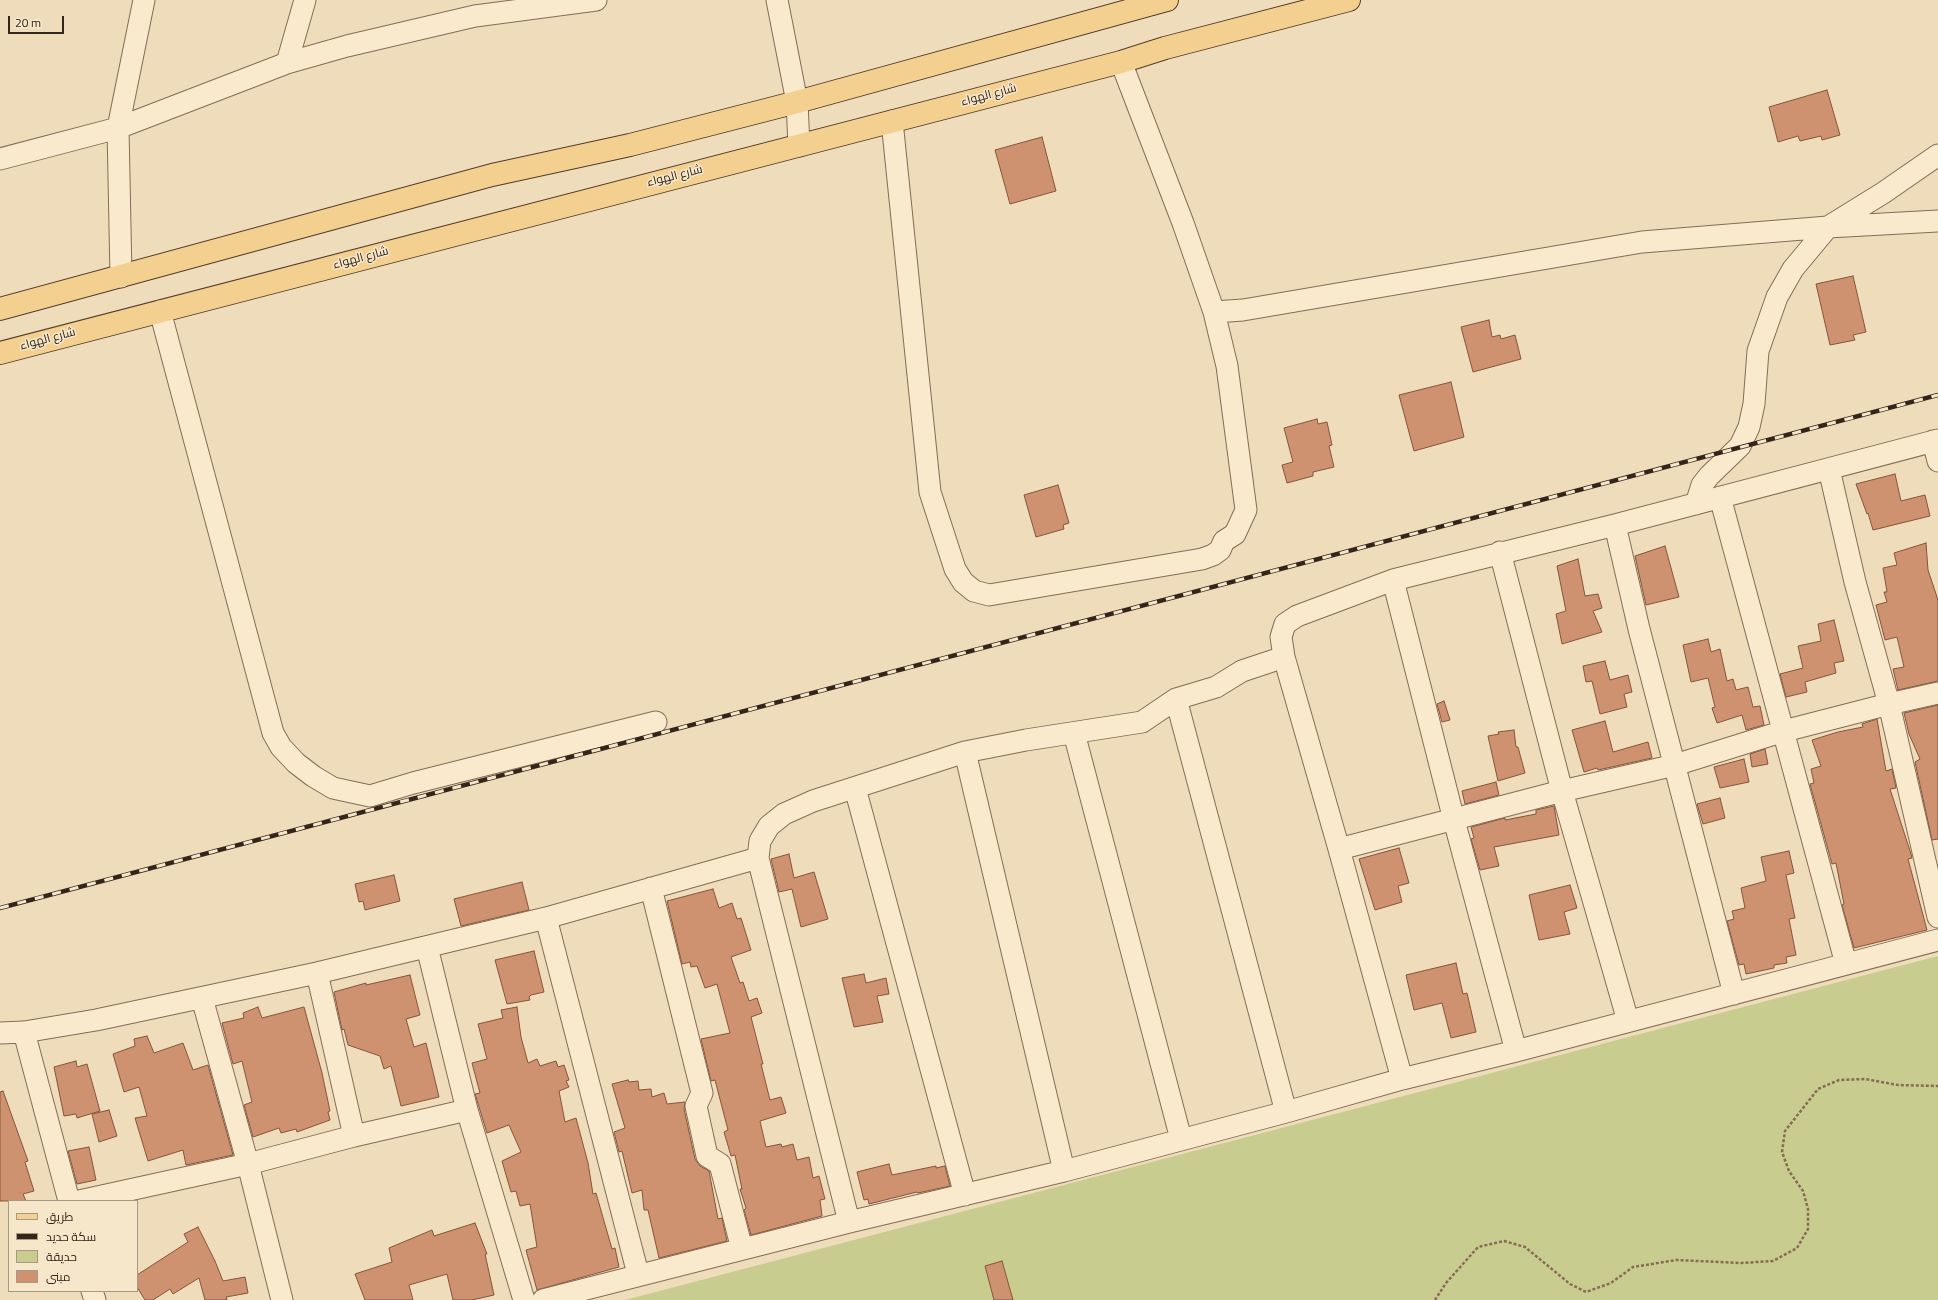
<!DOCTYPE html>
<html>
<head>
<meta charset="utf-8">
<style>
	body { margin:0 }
	#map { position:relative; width:1938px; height:1300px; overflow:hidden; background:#eedcbb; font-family:Georgia,Cairo,serif }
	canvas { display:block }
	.legend { position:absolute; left:8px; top:1200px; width:130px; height:92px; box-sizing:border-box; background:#f6e7cb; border:1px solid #a89984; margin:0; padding:5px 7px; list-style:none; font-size:12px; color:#34251a }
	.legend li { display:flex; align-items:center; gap:8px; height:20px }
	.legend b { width:20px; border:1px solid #a89984 }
	.scale { position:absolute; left:8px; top:16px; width:56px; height:18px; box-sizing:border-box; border:2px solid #34251a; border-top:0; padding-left:5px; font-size:12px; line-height:14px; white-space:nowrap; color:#34251a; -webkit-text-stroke:3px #f6e7cb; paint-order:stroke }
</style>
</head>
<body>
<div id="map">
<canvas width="1938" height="1300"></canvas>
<ul class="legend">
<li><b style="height:5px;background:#f4d090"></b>طريق</li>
<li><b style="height:5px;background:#34251a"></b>سكة حديد</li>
<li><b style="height:11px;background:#c8cc8f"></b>حديقة</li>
<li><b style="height:11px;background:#ce9270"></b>مبنى</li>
</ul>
<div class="scale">20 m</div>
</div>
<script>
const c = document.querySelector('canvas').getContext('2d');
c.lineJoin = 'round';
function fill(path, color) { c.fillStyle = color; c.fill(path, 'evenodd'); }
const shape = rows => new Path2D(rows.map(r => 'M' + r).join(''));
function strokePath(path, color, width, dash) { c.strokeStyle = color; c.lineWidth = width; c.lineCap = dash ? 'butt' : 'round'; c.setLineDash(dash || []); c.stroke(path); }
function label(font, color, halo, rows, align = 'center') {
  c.font = font + ' Georgia,Cairo,serif'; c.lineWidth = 3; c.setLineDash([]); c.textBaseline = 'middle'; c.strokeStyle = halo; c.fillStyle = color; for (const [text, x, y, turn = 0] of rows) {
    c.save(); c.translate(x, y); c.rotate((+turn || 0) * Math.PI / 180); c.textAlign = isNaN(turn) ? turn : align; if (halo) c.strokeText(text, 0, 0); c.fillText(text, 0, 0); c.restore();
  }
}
fill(shape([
	[1938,956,1938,1300,625,1300]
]), '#c8cc8f');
const building = shape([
	[1827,90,1840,135,1822,140,1821,136,1800,141,1798,136,1778,142,1769,107,1827,90],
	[1042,137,1056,191,1010,204,995,150,1042,137],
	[1853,276,1866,332,1853,335,1855,340,1830,345,1816,284,1853,276],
	[1489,320,1492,337,1500,335,1501,339,1515,335,1521,359,1473,372,1461,327,1489,320],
	[1451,382,1464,437,1414,451,1399,395,1451,382],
	[1317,419,1318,424,1327,422,1332,445,1329,446,1334,467,1313,472,1313,476,1287,483,1282,465,1293,462,1284,428,1317,419],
	[1895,474,1901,501,1925,495,1930,516,1873,530,1868,513,1867,514,1856,484,1895,474],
	[1058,485,1069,523,1063,525,1064,529,1036,537,1024,495,1058,485],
	[1926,543,1928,570,1938,600,1938,681,1898,690,1893,669,1904,667,1897,637,1885,640,1876,605,1887,602,1884,592,1887,592,1883,568,1897,565,1894,553,1926,543],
	[1665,546,1679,597,1646,605,1635,556,1665,546],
	[1578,559,1585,596,1598,594,1602,608,1593,611,1602,632,1562,644,1556,614,1566,611,1557,566,1578,559],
	[1834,620,1844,661,1834,663,1836,673,1805,682,1807,692,1786,697,1780,674,1803,668,1798,646,1821,641,1818,624,1834,620],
	[1708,639,1711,652,1720,649,1727,681,1733,679,1736,690,1748,687,1753,707,1760,706,1764,725,1746,730,1742,715,1717,723,1712,708,1715,707,1708,678,1691,682,1683,645,1708,639],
	[1605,661,1610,680,1628,675,1632,692,1624,694,1627,707,1600,714,1592,681,1586,682,1583,666,1605,661],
	[1444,701,1450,720,1442,722,1437,704,1444,701],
	[1938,705,1938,839,1932,840,1915,762,1920,759,1909,734,1904,713,1938,705],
	[1877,719,1886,771,1892,769,1896,788,1890,789,1911,854,1912,858,1908,859,1927,930,1854,948,1842,905,1844,904,1836,863,1832,864,1810,784,1814,783,1811,769,1821,766,1812,740,1838,732,1863,727,1862,724,1877,719],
	[1605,721,1613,752,1648,742,1652,758,1598,770,1597,768,1584,772,1572,730,1605,721],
	[1514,730,1516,747,1518,747,1525,773,1498,781,1488,736,1499,734,1498,732,1514,730],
	[1765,749,1768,764,1752,767,1750,754,1765,749],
	[1744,759,1749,782,1720,788,1714,767,1744,759],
	[1496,782,1499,795,1465,804,1462,791,1496,782],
	[1720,798,1725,818,1703,824,1697,804,1720,798],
	[1554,806,1559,835,1494,847,1499,866,1480,870,1471,839,1474,838,1471,827,1505,818,1505,820,1536,814,1536,810,1554,806],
	[1399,848,1409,883,1398,886,1402,902,1375,910,1359,859,1399,848],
	[1789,851,1794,873,1786,875,1795,918,1789,919,1796,955,1786,957,1787,963,1774,965,1774,968,1746,974,1744,964,1739,965,1727,921,1734,919,1732,911,1745,908,1741,888,1766,881,1761,857,1789,851],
	[789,854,794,878,814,872,828,919,801,927,792,889,779,892,771,859,789,854],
	[394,875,400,901,365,910,363,901,359,902,355,884,394,875],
	[522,882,529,910,461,926,454,899,522,882],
	[1570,885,1577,908,1564,912,1570,934,1539,940,1529,895,1570,885],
	[713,889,719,908,732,903,737,919,741,918,751,950,731,957,740,983,743,982,749,1001,757,998,762,1013,751,1017,763,1064,761,1064,770,1100,781,1097,786,1113,760,1121,766,1147,781,1144,782,1147,793,1144,797,1160,809,1157,813,1178,819,1176,825,1199,820,1200,822,1216,751,1235,744,1210,746,1208,740,1189,742,1189,735,1155,731,1156,724,1132,728,1130,715,1080,711,1081,701,1039,730,1033,717,984,705,988,697,966,691,967,690,962,682,964,667,901,713,889],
	[534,951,544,992,531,995,529,997,530,1000,507,1004,495,960,534,951],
	[1456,963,1463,994,1467,993,1476,1032,1451,1038,1442,1003,1414,1010,1406,975,1456,963],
	[864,974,866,983,886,978,889,994,877,996,883,1022,854,1027,842,978,864,974],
	[410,975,420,1015,406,1019,414,1047,426,1043,439,1097,401,1106,391,1066,384,1069,380,1056,348,1045,344,1029,342,1030,334,992,366,983,366,985,410,975],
	[258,1007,262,1018,304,1007,322,1073,330,1111,328,1112,330,1120,297,1132,296,1129,281,1133,279,1128,253,1137,244,1105,252,1102,242,1061,233,1064,222,1023,244,1018,243,1013,258,1007],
	[517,1007,521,1037,528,1063,537,1059,540,1066,556,1061,558,1067,564,1065,569,1080,566,1081,569,1087,559,1091,565,1122,576,1118,588,1163,593,1194,596,1193,612,1249,615,1248,619,1267,537,1290,526,1250,537,1247,530,1204,520,1206,516,1191,511,1192,502,1161,521,1152,509,1125,487,1133,475,1094,480,1093,472,1063,487,1059,478,1024,503,1018,501,1010,517,1007],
	[147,1036,154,1053,183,1043,193,1070,208,1065,233,1155,186,1165,183,1150,148,1161,135,1118,147,1116,139,1087,124,1092,113,1054,135,1046,134,1039,147,1036],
	[76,1061,77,1067,87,1064,100,1111,77,1118,76,1114,64,1116,54,1067,76,1061],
	[628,1080,629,1082,638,1081,639,1090,651,1089,652,1097,664,1093,667,1104,685,1102,684,1109,695,1159,700,1166,709,1171,718,1219,722,1218,727,1241,659,1258,648,1210,644,1210,642,1190,632,1193,622,1151,619,1152,614,1132,625,1128,612,1084,628,1080],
	[3,1091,28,1161,25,1162,34,1191,23,1194,26,1201,0,1201,0,1092,3,1091],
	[109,1110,117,1136,99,1142,92,1114,109,1110],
	[89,1147,96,1180,77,1184,68,1151,89,1147],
	[889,1164,892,1175,936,1166,936,1168,945,1166,950,1186,918,1193,917,1192,869,1204,868,1199,864,1200,857,1172,889,1164],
	[475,1223,487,1254,485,1254,494,1295,472,1300,453,1300,447,1274,409,1285,413,1300,365,1300,355,1274,392,1262,389,1248,432,1230,434,1236,475,1223],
	[198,1227,215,1261,223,1281,245,1277,248,1293,226,1297,227,1300,205,1300,199,1278,173,1294,170,1289,153,1300,145,1300,137,1287,137,1275,188,1242,184,1234,198,1227],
	[1002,1261,1013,1300,994,1300,985,1266,1002,1261]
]);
fill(building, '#ce9270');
strokePath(building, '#85543a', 1);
const minor = shape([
	[777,0,797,102,799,146],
	[287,63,305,0],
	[892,121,930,492,955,569,963,582,974,591,989,595,1202,559,1213,555,1220,550,1224,541,1235,534,1246,510,1227,366,1214,312,1183,223,1121,62],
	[0,159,118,128,287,63,347,46,475,16,596,0],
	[121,277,118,128,144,0],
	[160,311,273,733,281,747,296,763,313,776,333,788,370,796,413,783,656,722],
	[1214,312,1243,310,1642,242,1828,227,1938,221],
	[1933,441,1938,461],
	[1829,469,1855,582,1889,704,1938,917],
	[1720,497,1846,964],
	[1696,504,1702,485,1709,476,1740,446,1749,427,1754,404,1758,351,1777,297,1793,269,1828,227,1883,193,1938,155],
	[1615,525,1639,629,1734,994],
	[1500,552,1562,791,1628,1021],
	[1393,580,1454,820,1516,1051],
	[1176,699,1286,1112],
	[1074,733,1181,1139],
	[965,752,1064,1171],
	[855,788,965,1195],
	[1339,849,1562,791,1675,765,1784,731,1889,704,1938,693],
	[651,888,702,1093,696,1106,707,1156,720,1164,742,1249],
	[546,918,638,1274],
	[427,947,467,1110,524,1300],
	[317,973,354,1136],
	[202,998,248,1164,282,1300],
	[24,1032,69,1201],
	[0,1033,24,1032,96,1020,317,973,546,918,758,858],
	[1402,1079,1339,849,1284,657,1281,637,1285,624,1297,616,1393,580,1615,525,1938,440],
	[79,1201,248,1164,354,1136,467,1110],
	[849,1222,758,858,760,841,769,826,784,814,813,801,965,752,1026,740,1142,722,1176,699,1216,687,1242,671,1284,657],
	[92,1291,95,1300],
	[543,1300,849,1222,1064,1171,1286,1112,1402,1079,1516,1051,1938,940]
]);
const primary = shape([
	[0,309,492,175,630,145,797,102,1167,0],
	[0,353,1121,62,1165,48,1349,0]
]);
strokePath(minor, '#866c55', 23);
strokePath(primary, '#533b2a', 24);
strokePath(shape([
	[1435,1300,1446,1283,1478,1247,1504,1241,1525,1247,1570,1284,1586,1292,1611,1283,1633,1267,1652,1264,1676,1260,1741,1263,1773,1261,1797,1248,1808,1229,1808,1209,1803,1191,1789,1171,1782,1152,1785,1131,1818,1089,1839,1080,1865,1079,1898,1085,1938,1086]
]), '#866c55', 2.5, [3, 2]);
strokePath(minor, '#f9eace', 21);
strokePath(primary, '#f4d090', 22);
const rail = shape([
	[0,908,1938,395]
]);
strokePath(rail, '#34251a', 4.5);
strokePath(rail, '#f6e7cb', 3, [9]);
label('12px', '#34251a', '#f6e7cb', [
	["شارع الهواء",989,96,-15],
	["شارع الهواء",675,177,-14],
	["شارع الهواء",361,259,-15],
	["شارع الهواء",48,340,-15]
]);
</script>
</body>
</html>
